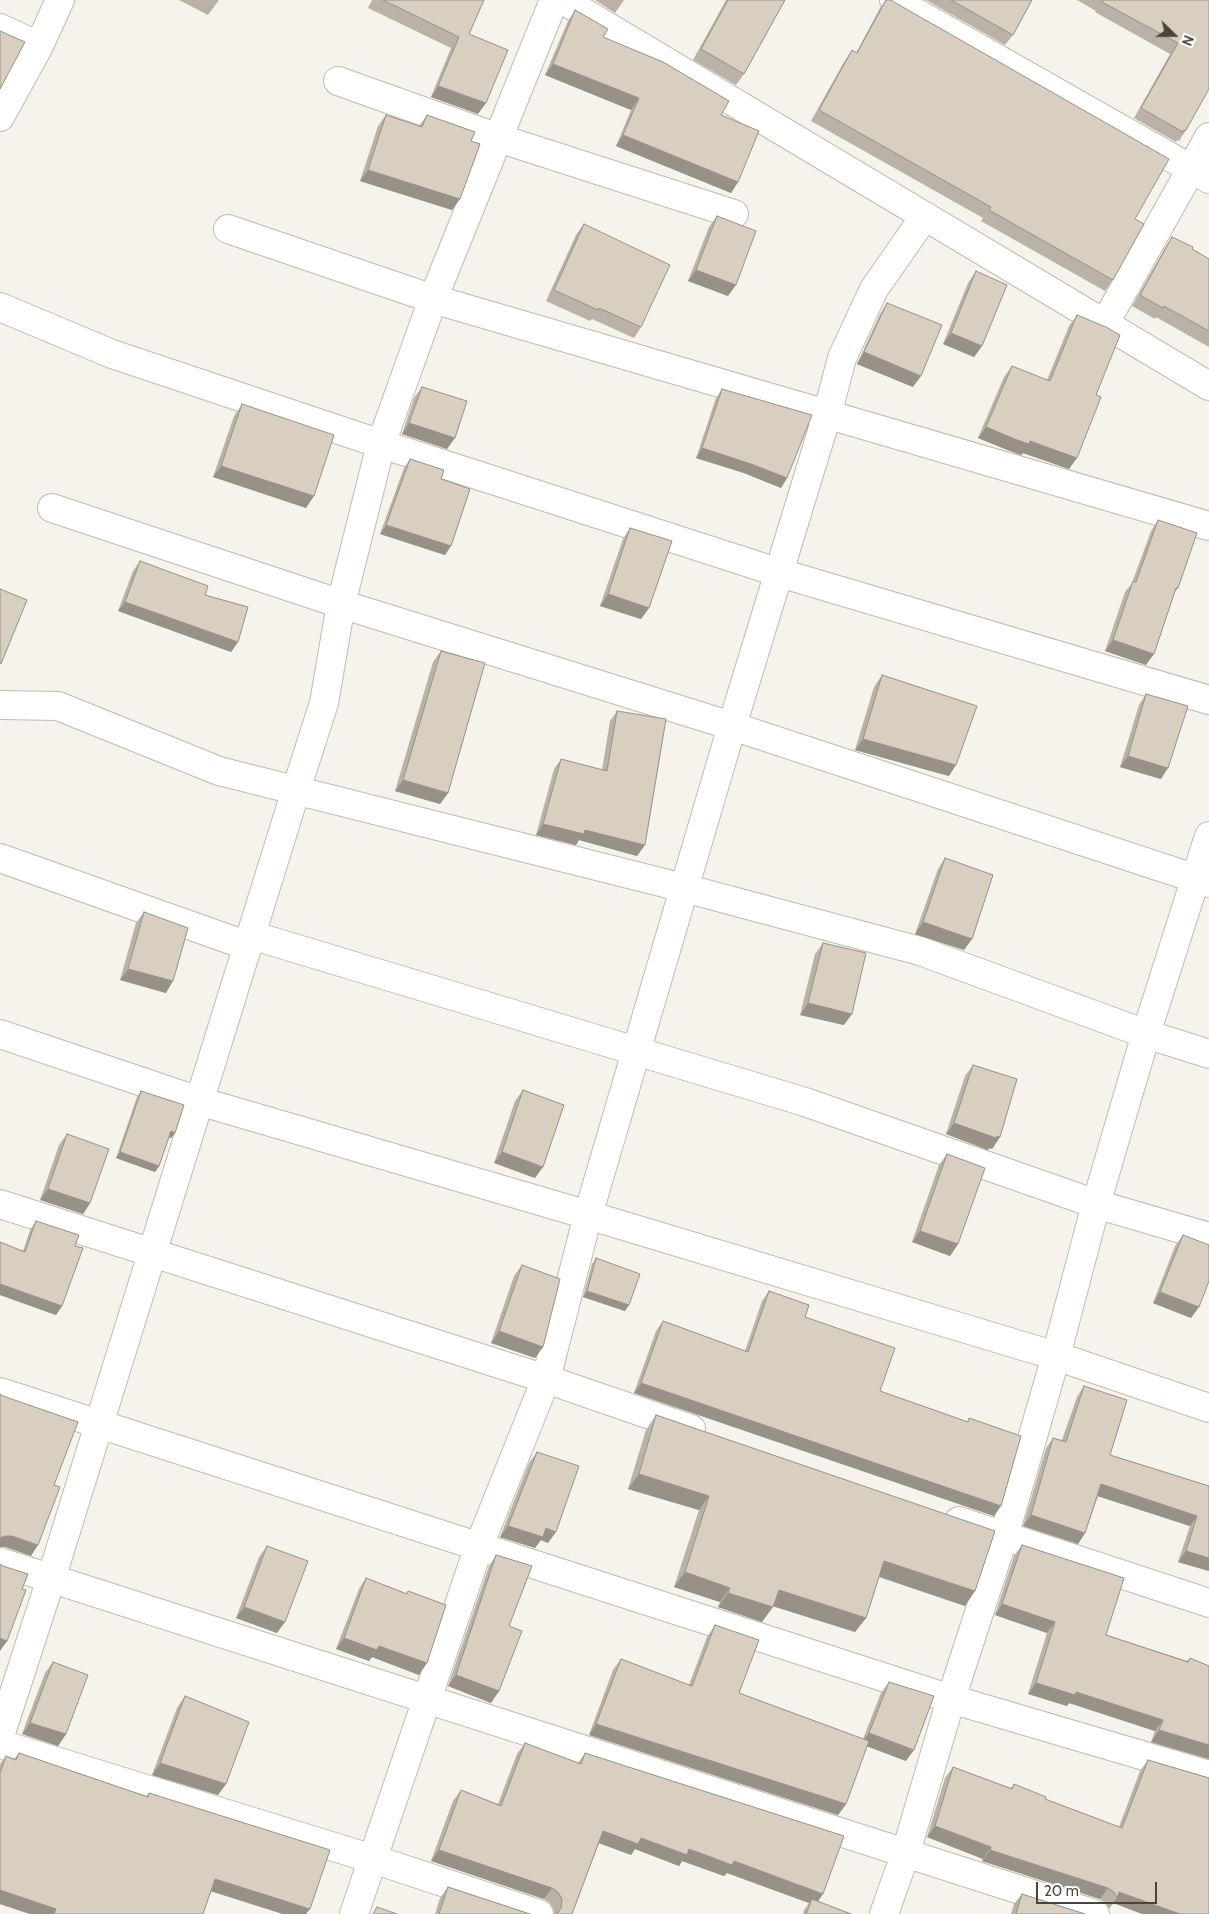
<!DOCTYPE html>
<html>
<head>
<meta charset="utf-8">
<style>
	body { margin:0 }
	#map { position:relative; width:1209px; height:1914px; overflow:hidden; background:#f6f3ec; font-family:Cabin,sans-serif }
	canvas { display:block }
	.north { position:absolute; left:1149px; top:10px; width:50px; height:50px; -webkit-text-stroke:4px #fff; paint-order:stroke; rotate:112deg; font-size:14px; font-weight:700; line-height:20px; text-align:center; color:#4b4439 }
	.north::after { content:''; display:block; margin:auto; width:18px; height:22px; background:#4b4439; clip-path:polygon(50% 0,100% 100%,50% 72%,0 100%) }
	.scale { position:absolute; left:1036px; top:1882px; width:121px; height:22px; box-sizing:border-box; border:2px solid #4b4439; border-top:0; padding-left:6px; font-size:15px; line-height:18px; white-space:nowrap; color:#4b4439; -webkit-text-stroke:4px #fff; paint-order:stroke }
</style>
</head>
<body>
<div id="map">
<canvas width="1209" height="1914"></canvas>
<div class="north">N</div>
<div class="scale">20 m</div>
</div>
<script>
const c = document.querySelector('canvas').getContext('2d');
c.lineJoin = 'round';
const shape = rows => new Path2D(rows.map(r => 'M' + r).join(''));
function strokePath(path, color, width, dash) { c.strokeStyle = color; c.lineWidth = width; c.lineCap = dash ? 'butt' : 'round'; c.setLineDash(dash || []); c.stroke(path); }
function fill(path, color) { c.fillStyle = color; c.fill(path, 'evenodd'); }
const minor = shape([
	[563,0,1209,386],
	[894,0,1209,179],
	[0,28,39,46],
	[338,81,498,138,734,214],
	[0,117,39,46,60,0],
	[228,229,433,299,554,0],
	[0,307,112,354,381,444,341,604,324,703,296,790,51,1579,0,1736],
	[1105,323,1209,137],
	[52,508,341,604,732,726,1209,883],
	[1209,526,433,299,381,444,780,573,1209,700],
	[0,705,58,706,219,771,684,888,920,951,1146,1034,1209,1054],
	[0,858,248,946],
	[251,935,805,1102,1096,1204,1209,1237],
	[0,1034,199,1101,588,1215,1056,1356,1209,1408],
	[0,1204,546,1379,691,1429],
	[0,1392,951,1699,1209,1775],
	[959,1521,1209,1603],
	[0,1562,1095,1914],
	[0,1744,373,1859,539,1914],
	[354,1914,479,1546,546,1379,588,1215,732,726,827,415,842,358,874,289,925,216],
	[884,1914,906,1852,951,1699,1004,1536,1056,1356,1096,1204,1146,1034,1209,836]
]);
strokePath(minor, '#c2bbae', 30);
strokePath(minor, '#fff', 28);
fill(shape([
	[179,0,219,0,208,15],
	[372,0,484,0,469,34,478,114,431,97,451,48,368,8],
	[595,0,624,0,615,13],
	[726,0,785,0,744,74,736,85,693,60],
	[886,0,892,0,1135,219,1113,280,1105,291,981,221,983,218,811,121,844,62,852,50,856,53,880,8],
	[926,0,1032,0,1013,35,1005,45],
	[1077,0,1209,0,1186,130,1179,141,1177,140,1176,142,1134,118,1170,54,1095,12,1096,11],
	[575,10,603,37,721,115,738,182,731,193,616,146,631,110,545,75,568,21],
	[386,115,419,126,427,115,471,141,460,199,452,210,360,181,378,126],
	[717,216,728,296,688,281,709,227],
	[584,224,641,327,634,338,592,319,590,321,546,301,576,235],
	[1172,237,1209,259,1209,347,1156,317,1155,319,1132,306,1165,248],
	[976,271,982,346,974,357,943,344,968,283],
	[887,303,913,387,857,364,880,314],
	[1077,315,1096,395,1069,469,1023,453,1021,455,1010,451,978,438,1004,377,1012,366,1047,380,1069,326],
	[422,387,447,449,402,434,414,398],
	[722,389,787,478,781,488,744,473,696,458,716,398],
	[242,404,306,508,213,477,234,416],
	[410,459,441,479,445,555,380,534,404,468],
	[1158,520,1178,588,1174,593,1146,665,1105,651,1125,592,1132,583,1151,531],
	[630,528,649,608,641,619,600,606,623,539],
	[140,561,205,595,238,642,231,652,118,611,133,571],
	[441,651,448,793,440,804,395,791,433,662],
	[882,675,949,776,855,750,874,687],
	[1146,694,1161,779,1120,767,1139,705],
	[617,711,637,856,579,840,576,845,536,835,554,769,561,759,602,770,610,721],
	[945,858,972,939,964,950,915,934,938,869],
	[144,912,166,993,120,980,136,923],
	[823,943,844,1025,800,1015,815,954],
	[973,1065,1000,1137,992,1149,989,1148,988,1150,946,1134,965,1076],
	[523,1090,535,1178,494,1163,515,1101],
	[141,1091,175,1133,171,1138,169,1137,159,1166,155,1172,116,1158,137,1097],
	[67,1134,90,1203,83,1214,40,1200,59,1145],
	[947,1154,958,1244,950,1256,912,1242,939,1165],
	[36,1221,75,1246,62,1306,56,1315,0,1295,0,1242,23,1251,30,1230],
	[1183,1235,1191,1318,1153,1303,1175,1246],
	[596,1258,625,1311,583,1297,592,1264],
	[522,1265,543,1347,535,1358,491,1343,514,1276],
	[769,1291,805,1317,880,1391,967,1422,969,1418,994,1516,634,1393,656,1331,663,1321,745,1351,762,1301],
	[1084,1386,1110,1455,1209,1486,1209,1571,1178,1562,1190,1526,1098,1496,1085,1533,1078,1544,1023,1526,1046,1448,1053,1438,1062,1440,1077,1397],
	[656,1415,965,1606,879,1577,866,1618,855,1632,773,1606,762,1622,718,1607,720,1602,674,1587,699,1510,628,1489,646,1430],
	[537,1452,548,1543,541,1540,535,1548,500,1537,529,1463],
	[1022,1545,1106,1635,1187,1661,1190,1658,1209,1666,1209,1759,1151,1742,1155,1731,1069,1703,1067,1706,1028,1694,1047,1633,995,1615,1014,1556],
	[267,1546,277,1633,236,1618,259,1557],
	[496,1555,509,1626,499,1691,491,1703,448,1686,489,1566],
	[366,1578,406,1594,408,1591,419,1675,372,1657,369,1661,336,1649,359,1589],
	[715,1625,739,1693,863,1739,881,1693,889,1682,906,1761,867,1746,846,1804,838,1815,589,1735,613,1670,621,1659,689,1685,707,1637],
	[53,1662,66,1734,58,1746,22,1734,45,1673],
	[185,1696,226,1784,218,1795,152,1775,177,1708],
	[525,1743,578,1763,585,1753,823,1894,818,1901,851,1914,803,1914,804,1910,809,1903,727,1873,724,1876,682,1861,679,1866,635,1849,631,1855,599,1843,572,1914,554,1914,554,1910,550,1903,544,1899,431,1861,453,1801,461,1790,498,1804,517,1754],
	[19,1753,146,1796,149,1793,306,1914,283,1914,211,1891,203,1914,30,1914,0,1904,0,1764,6,1756,14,1759],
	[1148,1760,1209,1778,1109,1909,1106,1903,1100,1899,982,1861,983,1859,927,1837,945,1778,953,1767,1011,1788,1014,1784,1045,1799,1119,1827,1140,1771],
	[448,1887,530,1914,435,1914,440,1898],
	[1022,1894,1085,1914,1011,1914,1014,1904]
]), '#bab2a6');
fill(shape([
	[553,64,639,98,631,110,545,75],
	[438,86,486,103,478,114,431,97],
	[623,135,738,182,731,193,616,146],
	[368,170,460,199,452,210,360,181],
	[696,270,736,285,728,296,688,281],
	[951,333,982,346,974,357,943,344],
	[864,352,921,376,913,387,857,364],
	[409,423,455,438,447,449,402,434],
	[986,427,1030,441,1077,458,1069,469,1023,453,1021,455,1010,451,978,438],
	[702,448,751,464,787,478,781,488,744,473,696,458],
	[221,466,314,496,306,508,213,477],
	[386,525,451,546,445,555,380,534],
	[608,594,649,608,641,619,600,606],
	[125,602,238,642,231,652,118,611],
	[1113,640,1154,654,1146,665,1105,651],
	[863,739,956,765,949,776,855,750],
	[1128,756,1168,768,1161,779,1120,767],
	[403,780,448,793,440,804,395,791],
	[543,824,585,830,645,845,637,856,579,840,576,845,536,835],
	[923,922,972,939,964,950,915,934],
	[128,969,173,981,166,993,120,980],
	[808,1003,852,1014,844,1025,800,1015],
	[954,1123,997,1136,1000,1137,992,1149,989,1148,988,1150,946,1134],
	[171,1131,175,1133,171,1138,167,1137],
	[120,1152,159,1166,155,1172,116,1158],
	[502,1152,543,1167,535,1178,494,1163],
	[48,1189,90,1203,83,1214,40,1200],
	[920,1231,958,1244,950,1256,912,1242],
	[0,1284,62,1306,56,1315,0,1295],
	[587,1291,629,1305,625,1311,583,1297],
	[1160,1292,1199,1307,1191,1318,1153,1303],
	[499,1331,543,1347,535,1358,491,1343],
	[641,1383,1001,1506,994,1516,634,1393],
	[639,1474,709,1496,699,1510,628,1489],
	[1101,1484,1197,1516,1190,1526,1094,1495],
	[1031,1515,1085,1533,1078,1544,1023,1526],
	[508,1526,546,1528,556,1532,548,1543,541,1540,535,1548,500,1537],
	[5,1536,12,1536,38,1545,31,1556,5,1547,0,1547,0,1538],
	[1186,1551,1209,1558,1209,1571,1178,1562],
	[884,1561,975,1591,965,1606,874,1575],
	[685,1572,730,1588,720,1602,674,1587],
	[779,1590,866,1618,855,1632,769,1605],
	[728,1593,773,1607,762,1622,718,1607],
	[1002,1604,1055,1622,1047,1633,995,1615],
	[244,1607,285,1622,277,1633,236,1618],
	[0,1638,7,1641,0,1651],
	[344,1638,379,1646,427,1663,419,1675,372,1657,369,1661,336,1649],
	[456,1675,499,1691,491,1703,448,1686],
	[1036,1683,1076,1692,1163,1720,1155,1731,1069,1703,1067,1706,1028,1694],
	[30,1723,66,1734,58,1746,22,1734],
	[596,1724,846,1804,838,1815,589,1735],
	[1159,1730,1209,1745,1209,1759,1151,1742],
	[869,1733,914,1750,906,1761,861,1744],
	[160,1763,226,1784,218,1795,152,1775],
	[935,1826,991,1847,983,1859,927,1837],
	[603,1831,641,1838,734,1861,823,1894,815,1905,812,1899,809,1903,727,1873,724,1876,682,1861,679,1866,635,1849,631,1855,596,1842],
	[439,1850,552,1888,544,1899,431,1861],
	[990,1850,1108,1888,1100,1899,982,1861],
	[215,1879,310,1909,306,1914,283,1914,207,1890],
	[0,1890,56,1909,53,1914,30,1914,0,1904],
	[1119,1892,1180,1914,1142,1914,1113,1903,1117,1898]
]), '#979187');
const building = shape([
	[383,0,484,0,469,34,508,50,486,103,438,86,459,37,383,0],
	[728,0,785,0,744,74,701,49,728,0],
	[886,0,892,0,894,2,1169,159,1135,219,1144,224,1113,280,989,210,991,207,819,110,852,50,857,53,886,0],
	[951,0,1032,0,1013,35,951,0],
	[1103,0,1209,0,1209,89,1186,130,1184,130,1183,132,1141,108,1178,43,1102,2,1103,0],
	[575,10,608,29,603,37,663,62,729,101,721,115,759,131,738,182,623,135,639,98,553,64,575,10],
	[0,31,25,42,0,89,0,31],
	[386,115,422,127,427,115,475,132,471,141,480,144,460,199,368,170,386,115],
	[717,216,756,231,736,285,696,270,717,216],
	[584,224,670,265,641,327,599,308,598,310,554,290,584,224],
	[1172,237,1193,247,1192,249,1209,259,1209,331,1164,306,1163,308,1140,295,1172,237],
	[976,271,1007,285,982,346,951,333,976,271],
	[887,303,942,325,921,376,864,352,887,303],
	[1077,315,1106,327,1120,335,1096,395,1101,397,1077,458,1030,441,1029,444,1017,440,986,427,1012,366,1050,381,1077,315],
	[422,387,467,401,455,438,409,423,422,387],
	[722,389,812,415,787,478,751,464,702,448,722,389],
	[242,404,334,435,314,496,221,466,242,404],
	[410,459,444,470,441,479,470,489,451,546,386,525,410,459],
	[1158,520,1197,533,1178,588,1176,588,1154,654,1113,640,1133,581,1136,582,1158,520],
	[630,528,672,541,649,608,608,594,630,528],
	[140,561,208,586,205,595,248,607,238,642,125,602,140,561],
	[0,589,27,600,1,664,0,663,0,589],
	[441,651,485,663,448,793,403,780,441,651],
	[882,675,977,706,956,765,863,739,882,675],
	[1146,694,1188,706,1168,768,1128,756,1146,694],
	[617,711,666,719,645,845,585,830,584,834,543,824,561,759,607,771,617,711],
	[945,858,993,875,972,939,923,922,945,858],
	[144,912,188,928,173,981,128,969,144,912],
	[823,943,866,953,852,1014,808,1003,823,943],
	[973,1065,1017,1079,1000,1137,997,1136,996,1138,954,1123,973,1065],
	[523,1090,564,1105,543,1167,502,1152,523,1090],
	[141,1091,184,1105,175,1133,171,1131,159,1166,120,1152,141,1091],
	[67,1134,109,1149,90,1203,48,1189,67,1134],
	[947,1154,985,1168,958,1244,920,1231,947,1154],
	[36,1221,79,1235,75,1246,83,1248,62,1306,0,1284,0,1242,25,1252,36,1221],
	[1183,1235,1209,1245,1209,1281,1199,1307,1160,1292,1183,1235],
	[596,1258,640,1274,629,1305,587,1291,596,1258],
	[522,1265,560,1279,543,1347,499,1331,522,1265],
	[769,1291,809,1305,805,1317,895,1348,880,1391,968,1422,969,1418,1021,1436,1001,1506,641,1383,663,1321,748,1352,769,1291],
	[1084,1386,1127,1400,1110,1455,1209,1486,1209,1558,1186,1551,1197,1516,1101,1484,1085,1533,1031,1515,1053,1438,1066,1442,1084,1386],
	[0,1394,3,1396,78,1422,54,1485,60,1487,38,1545,12,1536,5,1536,0,1538,0,1394],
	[656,1415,995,1531,975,1591,884,1561,866,1618,779,1590,773,1607,728,1593,730,1588,685,1572,709,1496,639,1474,656,1415],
	[537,1452,579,1466,556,1532,546,1528,543,1537,508,1526,537,1452],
	[1022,1545,1124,1578,1106,1635,1188,1662,1190,1658,1209,1666,1209,1745,1159,1730,1163,1720,1076,1692,1075,1695,1036,1683,1055,1622,1002,1604,1022,1545],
	[267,1546,308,1561,285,1622,244,1607,267,1546],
	[496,1555,532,1566,509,1626,522,1631,499,1691,456,1675,496,1555],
	[0,1564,3,1566,28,1574,22,1589,26,1590,7,1641,0,1638,0,1564],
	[366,1578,407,1594,408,1591,446,1605,427,1663,379,1646,377,1650,344,1638,366,1578],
	[715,1625,759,1640,739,1693,869,1741,846,1804,596,1724,621,1659,692,1686,715,1625],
	[53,1662,88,1675,66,1734,30,1723,53,1662],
	[889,1682,934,1696,914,1750,869,1733,889,1682],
	[185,1696,249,1722,226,1784,160,1763,185,1696],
	[525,1743,581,1764,585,1753,844,1836,823,1894,734,1861,732,1865,689,1849,687,1855,641,1838,638,1844,603,1831,572,1914,557,1914,561,1908,562,1899,558,1892,552,1888,439,1850,461,1790,501,1806,525,1743],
	[19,1753,148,1797,149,1793,330,1850,310,1909,215,1879,203,1914,54,1914,56,1909,0,1890,0,1773,6,1756,16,1760,19,1753],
	[1148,1760,1209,1778,1209,1914,1180,1914,1119,1892,1117,1898,1114,1892,1108,1888,990,1850,991,1847,935,1826,953,1767,1012,1789,1014,1784,1046,1797,1045,1799,1122,1828,1148,1760],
	[448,1887,530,1914,439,1914,448,1887],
	[1022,1894,1085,1914,1016,1914,1022,1894],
	[812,1899,851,1914,806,1914,812,1899],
	[377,1907,397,1914,373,1914,377,1907]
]);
fill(building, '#d8cfc1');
strokePath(building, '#979187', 1);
</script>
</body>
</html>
